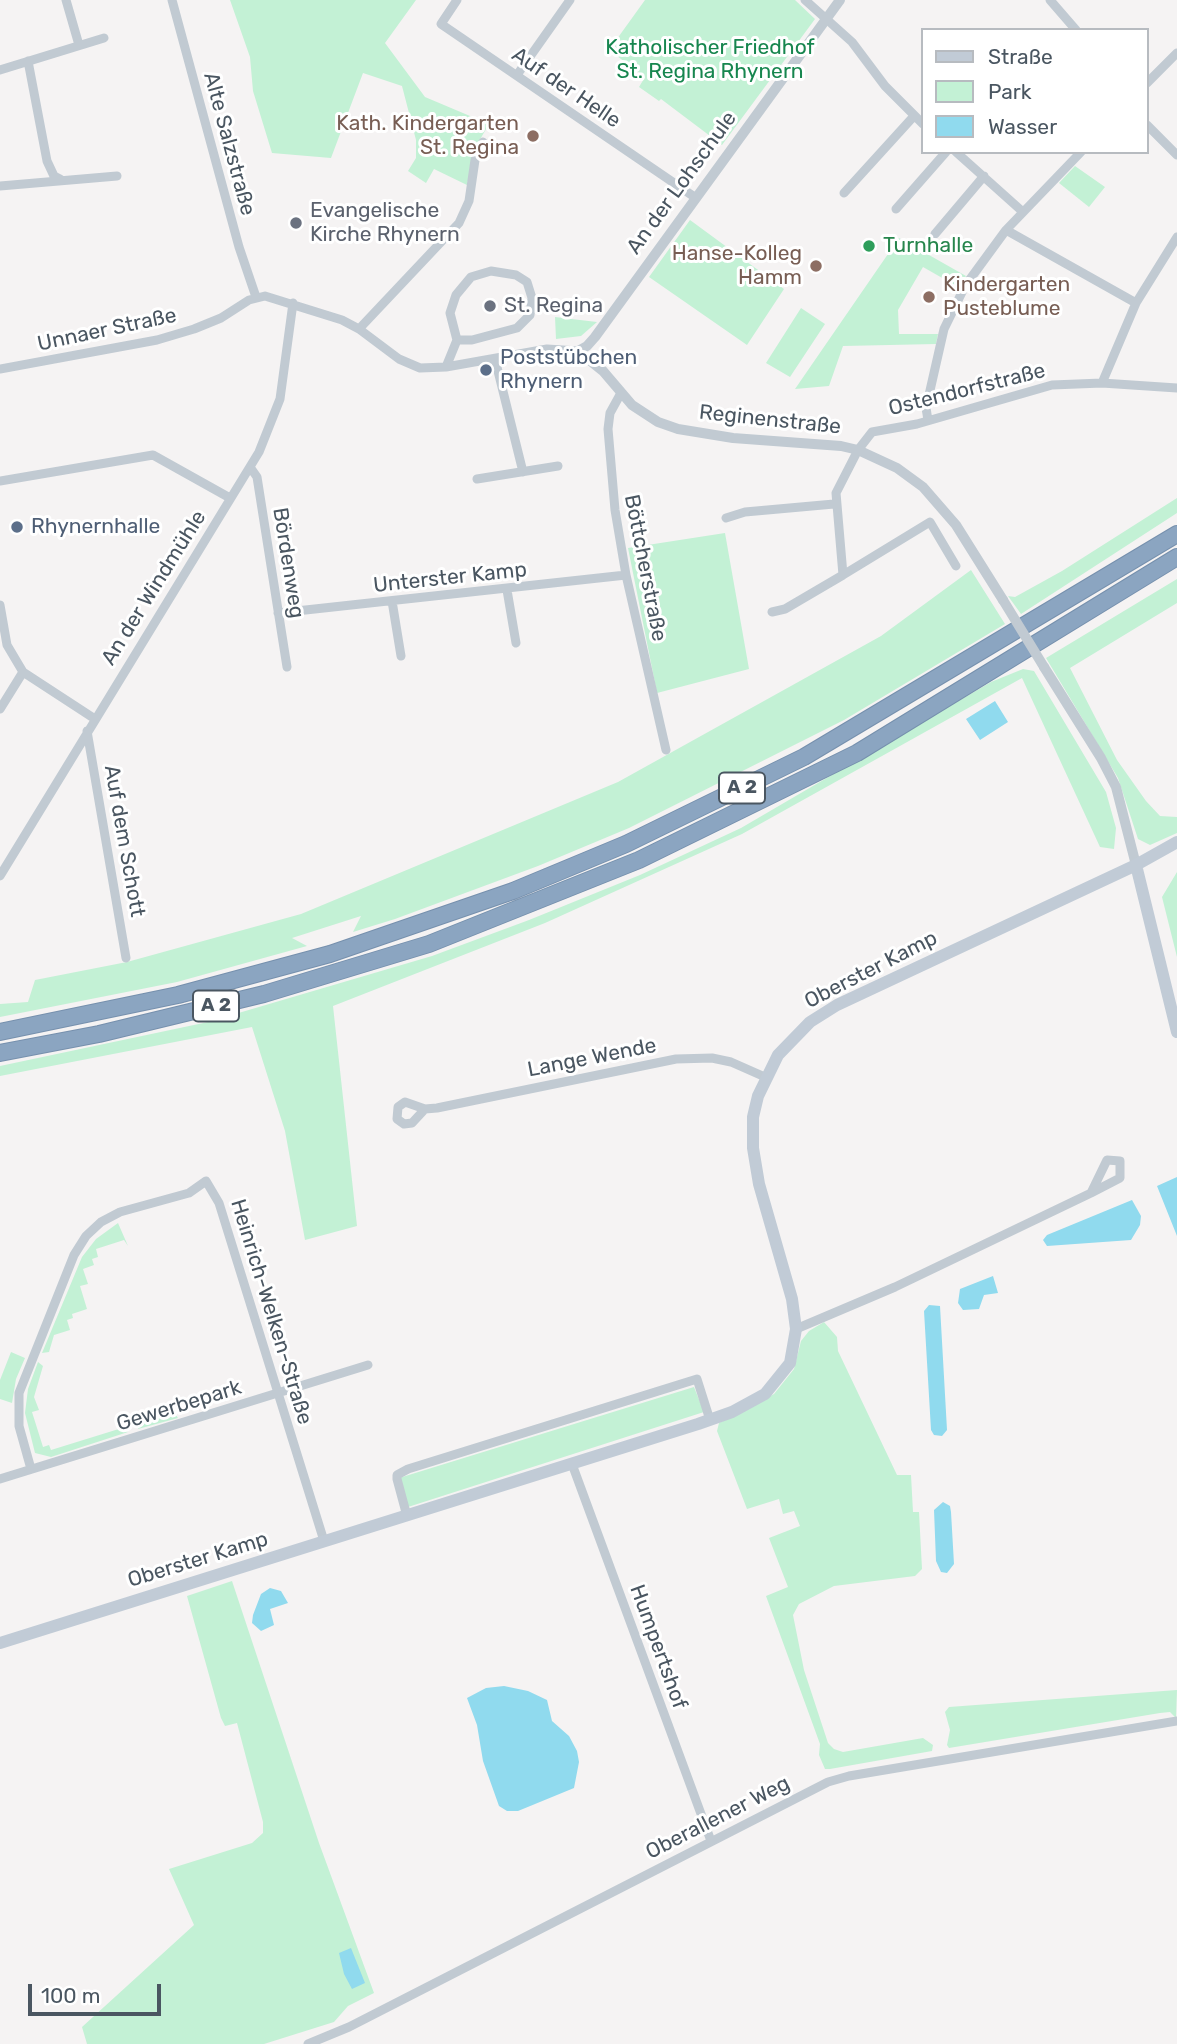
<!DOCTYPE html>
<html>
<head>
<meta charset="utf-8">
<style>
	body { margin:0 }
	#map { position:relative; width:1177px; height:2044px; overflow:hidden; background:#f5f3f3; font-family:Rubik,sans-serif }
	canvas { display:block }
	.legend { position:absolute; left:921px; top:28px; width:228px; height:126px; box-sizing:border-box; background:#fff; border:2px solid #b7bbc0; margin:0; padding:9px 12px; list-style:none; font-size:21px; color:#4a5661 }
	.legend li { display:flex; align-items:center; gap:14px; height:35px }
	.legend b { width:35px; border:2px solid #b7bbc0 }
	.scale { position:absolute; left:28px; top:1984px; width:133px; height:32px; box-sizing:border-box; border:4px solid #4a5661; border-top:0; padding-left:9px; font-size:21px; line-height:24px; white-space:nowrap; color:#4a5661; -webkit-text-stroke:5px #fff; paint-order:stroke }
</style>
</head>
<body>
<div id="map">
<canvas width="1177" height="2044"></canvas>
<ul class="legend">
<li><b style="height:9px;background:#c1cbd6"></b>Straße</li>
<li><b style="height:19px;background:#c3f1d5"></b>Park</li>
<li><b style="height:19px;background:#90daee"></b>Wasser</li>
</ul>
<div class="scale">100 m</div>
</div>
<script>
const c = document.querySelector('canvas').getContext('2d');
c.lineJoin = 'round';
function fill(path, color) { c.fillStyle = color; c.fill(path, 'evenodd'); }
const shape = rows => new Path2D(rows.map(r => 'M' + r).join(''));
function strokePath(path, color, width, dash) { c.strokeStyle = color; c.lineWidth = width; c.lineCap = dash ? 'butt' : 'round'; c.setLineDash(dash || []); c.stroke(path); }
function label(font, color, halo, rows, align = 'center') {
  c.font = font + ' Rubik,sans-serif'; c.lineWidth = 6; c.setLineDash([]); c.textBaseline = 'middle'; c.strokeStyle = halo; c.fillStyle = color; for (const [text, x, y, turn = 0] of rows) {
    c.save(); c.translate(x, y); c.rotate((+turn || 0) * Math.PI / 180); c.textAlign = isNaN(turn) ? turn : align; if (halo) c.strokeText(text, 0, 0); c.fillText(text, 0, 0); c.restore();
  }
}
fill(shape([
	[230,0,416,0,385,43,425,97,489,124,475,148,467,185,434,169,426,183,408,171,416,158,416,140,402,86,363,73,331,158,272,153,253,91,250,57],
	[645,0,795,0,815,19,722,145,661,99,659,101,639,87,645,77,609,50],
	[1075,166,1105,187,1089,207,1059,183],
	[690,220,784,289,747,345,649,277],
	[899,238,966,276,958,287,923,267,898,310,899,334,938,334,936,344,843,346,829,386,795,389],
	[801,308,825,324,790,377,766,363],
	[555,317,580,320,597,322,581,336,556,339],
	[1177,498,1177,513,1021,614,1008,596,1015,597,1062,571],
	[725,533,749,669,657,693,628,548],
	[971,570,1005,624,844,720,629,828,538,866,395,919,353,932,361,916,292,938,307,946,177,982,0,1017,0,1004,28,1002,35,980,127,962,301,914,618,782,881,636],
	[1177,579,1177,603,1070,668,1117,760,1146,801,1160,816,1177,817,1177,833,1150,845,1138,839,1118,778,1046,658],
	[1023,669,1034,671,1106,792,1116,828,1114,849,1100,847,1022,678,742,834,545,923,333,1006,357,1226,305,1240,285,1131,252,1027,0,1076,0,1066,208,1022,432,956,529,920,640,875,741,828,991,682],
	[1177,872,1177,957,1162,897],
	[118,1223,128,1246,124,1240,96,1249,98,1257,92,1259,94,1265,83,1269,88,1284,80,1286,87,1309,72,1314,73,1318,67,1320,70,1330,54,1335,49,1352,42,1353,82,1257,96,1239],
	[824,1322,837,1337,838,1351,897,1475,911,1475,913,1512,919,1512,922,1569,915,1576,834,1586,799,1604,793,1615,804,1670,828,1743,834,1749,843,1752,923,1738,933,1745,932,1751,830,1769,825,1769,819,1755,820,1744,766,1596,788,1587,769,1538,800,1526,794,1511,783,1514,779,1499,747,1509,717,1431,719,1423,774,1394,794,1369,801,1341,809,1331],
	[11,1352,25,1358,16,1379,12,1403,0,1399,0,1380],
	[38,1362,43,1366,34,1397,39,1410,32,1412,43,1447,49,1445,51,1450,122,1428,128,1432,51,1457,35,1453,25,1413,28,1389],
	[694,1387,704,1412,408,1507,399,1478],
	[173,1411,178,1418,138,1429,142,1421],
	[232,1581,319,1843,374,1993,348,2006,334,2022,264,2044,87,2044,82,2027,194,1925,169,1869,252,1843,263,1833,263,1822,237,1723,225,1726,221,1718,187,1596],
	[1177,1690,1176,1718,1170,1712,1160,1713,949,1748,947,1745,950,1730,945,1712,949,1707]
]), '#c3f1d5');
fill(shape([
	[995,701,1008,722,980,740,966,719],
	[1177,1177,1177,1236,1157,1186],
	[1132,1200,1141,1216,1140,1225,1131,1240,1047,1246,1043,1240,1047,1235],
	[993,1276,998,1293,984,1295,979,1309,963,1310,958,1303,960,1289],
	[929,1305,940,1306,947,1430,942,1436,934,1435,931,1430,924,1311],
	[943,1502,950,1506,951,1512,954,1564,947,1573,941,1572,936,1561,934,1510],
	[270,1588,281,1591,288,1603,270,1609,274,1625,261,1631,252,1623,253,1615,261,1594],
	[504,1686,528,1691,547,1700,552,1721,569,1736,577,1751,579,1762,574,1788,518,1811,507,1811,499,1806,483,1761,477,1725,467,1698,486,1688],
	[351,1948,365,1983,352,1989,344,1974,339,1953]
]), '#90daee');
const motorway = shape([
	[0,1032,178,995,330,954,513,891,626,844,804,757,1177,534],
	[0,1053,99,1034,264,994,429,944,639,860,857,753,1177,557]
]);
strokePath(motorway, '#7690ad', 18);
strokePath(shape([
	[66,0,79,45],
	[172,0,239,247,256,297],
	[457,0,441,24,696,198],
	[805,0,852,42,885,86,923,124],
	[1050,0,1076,30],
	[28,61,47,161,54,176,60,179],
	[0,70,104,38],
	[517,75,570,0],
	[1147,83,1177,53],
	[1147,125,1177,155],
	[956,152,1023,212],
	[0,186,117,176],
	[844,193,914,116],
	[896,209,946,152],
	[1006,230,1136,303],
	[935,234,984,176],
	[491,271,516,275,527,282,532,298,530,315,517,328,472,340,457,340,450,313,456,295,471,277,491,271],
	[359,329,459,223,469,201,475,160,483,142],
	[495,359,523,472],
	[446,367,457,340],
	[0,369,157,340,194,329,221,318,249,300,265,296,342,320,359,329,399,359,420,368,446,367,547,349,578,351],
	[1102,383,1136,303,1177,237],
	[621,393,610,413,608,429,615,510,626,575,666,750],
	[928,420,926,408,944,329,965,286,1006,230,1081,152],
	[250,467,257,477,287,667],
	[477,479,558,466],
	[0,481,153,455,230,498],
	[726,518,745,512,834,504],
	[843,575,930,522,956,566],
	[507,590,516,643],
	[392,601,401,656],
	[0,605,7,645,23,672,95,719],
	[772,612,785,609,843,575,836,493,858,450,872,432,917,424,1052,385,1102,383,1177,388],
	[278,613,626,575],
	[0,709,23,672],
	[87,731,126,958],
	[0,876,259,452,280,399,293,303],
	[425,1109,412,1123,404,1124,397,1119,398,1107,405,1102,425,1109,437,1108,676,1059,712,1058,731,1062,765,1077],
	[796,1329,895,1287,1091,1193,1120,1178,1120,1161,1107,1160,1091,1193],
	[572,1464,711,1841],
	[31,1469,19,1426,19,1393,74,1255,86,1236,101,1222,120,1212,189,1193,206,1181,219,1203,324,1541],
	[0,1479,368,1365],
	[407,1516,397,1479,397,1475,408,1469,697,1379,710,1420],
	[308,2044,349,2027,828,1782,849,1776,1177,1721]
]), '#c1cad2', 9);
strokePath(shape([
	[840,0,595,337,587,346,578,351,603,371,632,405,658,422,678,429,733,438,841,446,858,450,897,468,923,487,956,525,1003,600],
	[1044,667,1101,758,1116,787,1136,865]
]), '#c1cad2', 10);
strokePath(shape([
	[1136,865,1177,1032],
	[0,1643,698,1424,732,1412,765,1394,790,1363,796,1329,792,1299,759,1184,753,1148,753,1117,758,1096,778,1055,810,1022,837,1005,1136,865,1177,842]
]), '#c1cbd6', 12);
strokePath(motorway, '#8ba5c1', 16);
strokePath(shape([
	[1003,600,1044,667]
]), '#c1cad2', 10);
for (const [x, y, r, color] of [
	[533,136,7,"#8d6e63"],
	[296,223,7,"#6b7280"],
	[869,246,7,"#2e9e5b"],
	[816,266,7,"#8d6e63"],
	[929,297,7,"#8d6e63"],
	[490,306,7,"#6b7280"],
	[486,370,7,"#5c6f8a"],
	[17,527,7,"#5c6f8a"]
]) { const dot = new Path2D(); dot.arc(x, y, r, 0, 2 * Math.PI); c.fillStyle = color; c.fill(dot); strokePath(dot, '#fff', 2.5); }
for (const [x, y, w] of [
	[742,788,46],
	[216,1006,46]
]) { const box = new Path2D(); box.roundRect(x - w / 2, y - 15.5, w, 31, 5); c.fillStyle = '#fff'; c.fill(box); strokePath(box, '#4a5661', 2); }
label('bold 19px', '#4a5661', null, [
	["A 2",742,788],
	["A 2",216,1006]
]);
label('21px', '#17864f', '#fff', [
	["Katholischer Friedhof",710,48],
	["St. Regina Rhynern",710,72]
]);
label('21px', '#4a5661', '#fff', [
	["Auf der Helle",566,88,34],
	["Alte Salzstraße",229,144,75],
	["An der Lohschule",682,183,-54],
	["Unnaer Straße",107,330,-12],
	["Ostendorfstraße",967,390,-14],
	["Reginenstraße",770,420,6],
	["Bördenweg",288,563,81],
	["Böttcherstraße",645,568,79],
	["Unterster Kamp",450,578,-6],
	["An der Windmühle",154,588,-58],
	["Auf dem Schott",124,841,80],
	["Oberster Kamp",871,970,-27],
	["Lange Wende",592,1058,-11],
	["Heinrich-Welken-Straße",271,1312,73],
	["Gewerbepark",179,1406,-17],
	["Oberster Kamp",198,1560,-17],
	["Humpertshof",658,1647,70],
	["Oberallener Weg",718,1818,-27]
]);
label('21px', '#785e54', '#fff', [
	["Kath. Kindergarten",519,124],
	["St. Regina",519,148],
	["Hanse-Kolleg",802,254],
	["Hamm",802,278],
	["Kindergarten",943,285,"left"],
	["Pusteblume",943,309,"left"]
], 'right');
label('21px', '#5b616d', '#fff', [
	["Evangelische",310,211],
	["Kirche Rhynern",310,235],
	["St. Regina",504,306]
], 'left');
label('21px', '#27864d', '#fff', [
	["Turnhalle",883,246]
], 'left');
label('21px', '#4e5e75', '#fff', [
	["Poststübchen",500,358],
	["Rhynern",500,382],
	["Rhynernhalle",31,527]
], 'left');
</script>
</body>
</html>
